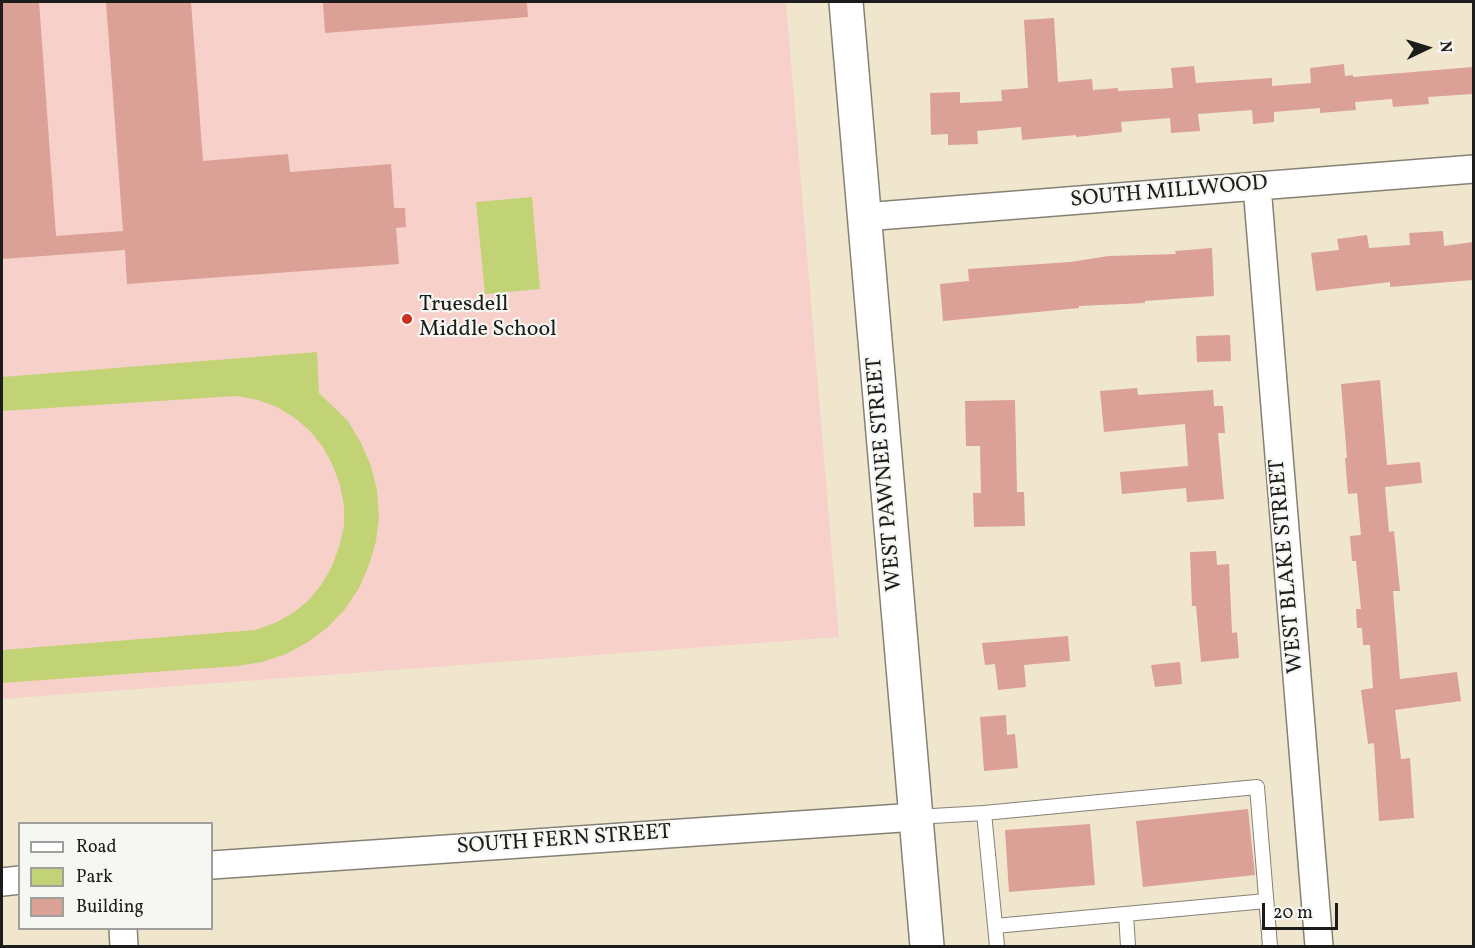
<!DOCTYPE html>
<html>
<head>
<meta charset="utf-8">
<style>
	body { margin:0 }
	#map { position:relative; width:1475px; height:948px; overflow:hidden; background:#f0e6ce; font-family:Vollkorn,serif }
	canvas { display:block }
	.frame { position:absolute; inset:0; border:3px solid #1c1c1c; pointer-events:none }
	.legend { position:absolute; left:18px; top:822px; width:195px; height:108px; box-sizing:border-box; background:#f6f6f2; border:2px solid #9f9f9c; margin:0; padding:8px 10px; list-style:none; font-size:18px; color:#1c1c1c }
	.legend li { display:flex; align-items:center; gap:12px; height:30px }
	.legend b { width:30px; border:2px solid #9f9f9c }
	.north { position:absolute; left:1397px; top:18px; width:60px; height:60px; -webkit-text-stroke:4px #f6f6f2; paint-order:stroke; rotate:86deg; font-size:16px; font-weight:700; line-height:24px; text-align:center; color:#1c1c1c }
	.north::after { content:''; display:block; margin:auto; width:21px; height:27px; background:#1c1c1c; clip-path:polygon(50% 0,100% 100%,50% 72%,0 100%) }
	.scale { position:absolute; left:1262px; top:903px; width:76px; height:27px; box-sizing:border-box; border:3px solid #1c1c1c; border-top:0; padding-left:8px; font-size:18px; line-height:21px; white-space:nowrap; color:#1c1c1c; -webkit-text-stroke:4px #f6f6f2; paint-order:stroke }
</style>
</head>
<body>
<div id="map">
<canvas width="1475" height="948"></canvas>
<div class="frame"></div>
<ul class="legend">
<li><b style="height:8px;background:#fff"></b>Road</li>
<li><b style="height:16px;background:#c2d375"></b>Park</li>
<li><b style="height:16px;background:#dba096"></b>Building</li>
</ul>
<div class="north">N</div>
<div class="scale">20 m</div>
</div>
<script>
const c = document.querySelector('canvas').getContext('2d');
c.lineJoin = 'round';
function fill(path, color) { c.fillStyle = color; c.fill(path, 'evenodd'); }
const shape = rows => new Path2D(rows.map(r => 'M' + r).join(''));
function strokePath(path, color, width, dash) { c.strokeStyle = color; c.lineWidth = width; c.lineCap = dash ? 'butt' : 'round'; c.setLineDash(dash || []); c.stroke(path); }
function label(font, color, halo, rows, align = 'center') {
  c.font = font + ' Vollkorn,serif'; c.lineWidth = 4.5; c.setLineDash([]); c.textBaseline = 'middle'; c.strokeStyle = halo; c.fillStyle = color; for (const [text, x, y, turn = 0] of rows) {
    c.save(); c.translate(x, y); c.rotate((+turn || 0) * Math.PI / 180); c.textAlign = isNaN(turn) ? turn : align; if (halo) c.strokeText(text, 0, 0); c.fillText(text, 0, 0); c.restore();
  }
}
fill(shape([
	[2,2,786,2,839,637,2,699]
]), '#f7d0ca');
fill(shape([
	[532,197,540,289,485,294,476,202],
	[317,352,319,393,348,421,361,443,371,466,377,490,379,516,376,541,369,565,359,588,345,609,328,627,308,642,286,654,262,662,237,666,2,683,2,650,255,630,275,623,293,613,309,600,322,584,332,566,339,547,344,526,344,506,340,485,333,466,323,447,310,431,295,418,277,407,258,400,237,396,2,411,2,377]
]), '#c2d375');
fill(shape([
	[2,2,39,2,56,236,123,231,106,2,191,2,203,161,288,154,290,172,391,164,394,208,405,208,406,227,396,228,399,264,127,284,125,250,2,259],
	[323,2,527,2,528,17,325,33],
	[1054,18,1058,82,1092,79,1093,90,1118,88,1118,91,1173,88,1171,68,1194,66,1196,83,1272,78,1272,86,1311,83,1310,68,1344,64,1345,76,1353,75,1353,77,1473,67,1473,94,1428,97,1429,104,1393,107,1392,99,1355,102,1356,110,1320,113,1320,108,1274,112,1274,122,1253,124,1252,110,1198,114,1200,131,1171,133,1170,118,1121,122,1122,132,1076,137,1076,135,1022,140,1021,127,977,131,978,144,948,145,948,134,931,135,930,93,960,92,960,103,1002,101,1001,90,1028,88,1024,20],
	[1443,231,1444,246,1473,242,1473,280,1390,287,1390,282,1316,291,1311,253,1339,250,1337,239,1367,235,1369,248,1410,245,1409,233],
	[1212,248,1214,296,1145,301,1145,303,1079,306,1079,308,943,321,940,284,969,281,968,269,1070,262,1109,256,1176,254,1175,251],
	[1230,335,1231,361,1197,362,1196,336],
	[1380,380,1387,465,1420,462,1422,483,1385,487,1389,532,1394,531,1400,591,1393,591,1400,679,1457,672,1461,701,1395,710,1401,759,1410,758,1414,818,1379,821,1374,743,1368,744,1361,690,1373,688,1370,645,1363,645,1362,628,1357,628,1356,609,1361,609,1356,561,1352,561,1350,536,1361,535,1357,493,1348,494,1345,458,1347,458,1341,384],
	[1137,388,1138,395,1213,390,1214,406,1223,406,1225,433,1218,433,1224,499,1187,502,1186,488,1122,494,1120,472,1188,466,1185,424,1104,432,1100,391],
	[1015,400,1017,492,1024,492,1025,526,974,527,973,493,981,493,980,446,966,446,965,401],
	[1216,551,1217,565,1229,564,1232,633,1237,632,1239,658,1201,662,1196,606,1192,606,1190,552],
	[1068,636,1070,661,1024,665,1026,687,998,690,995,664,985,665,982,643],
	[1180,662,1182,684,1155,687,1151,665],
	[1006,715,1007,735,1015,734,1018,768,984,771,980,717],
	[1248,809,1255,875,1143,887,1136,821],
	[1090,824,1095,885,1009,892,1005,830]
]), '#dba096');
const lane = shape([
	[984,813,997,946],
	[916,817,984,813,1257,787,1270,946],
	[1126,914,1128,946],
	[995,926,1266,901]
]);
const street = shape([
	[1257,186,1319,946],
	[864,217,1474,169],
	[212,865,916,817],
	[2,882,20,880],
	[123,928,124,946]
]);
const secondary = shape([
	[846,2,927,946]
]);
strokePath(lane, '#868175', 16);
strokePath(street, '#868175', 30);
strokePath(secondary, '#868175', 36);
strokePath(lane, '#fff', 14);
strokePath(street, '#fff', 27);
strokePath(secondary, '#fff', 33);
for (const [x, y, r, color] of [
	[407,319,6,"#c8321e"]
]) { const dot = new Path2D(); dot.arc(x, y, r, 0, 2 * Math.PI); c.fillStyle = color; c.fill(dot); strokePath(dot, '#f6f6f2', 2); }
label('22px', '#1c1c1c', '#f6f6f2', [
	["SOUTH MILLWOOD",1169,193,-5],
	["WEST PAWNEE STREET",886,474,-95],
	["WEST BLAKE STREET",1288,566,-95],
	["SOUTH FERN STREET",564,841,-4]
]);
label('22px', '#1c1c1c', '#f6f6f2', [
	["Truesdell",419,306],
	["Middle School",419,331]
], 'left');
</script>
</body>
</html>
